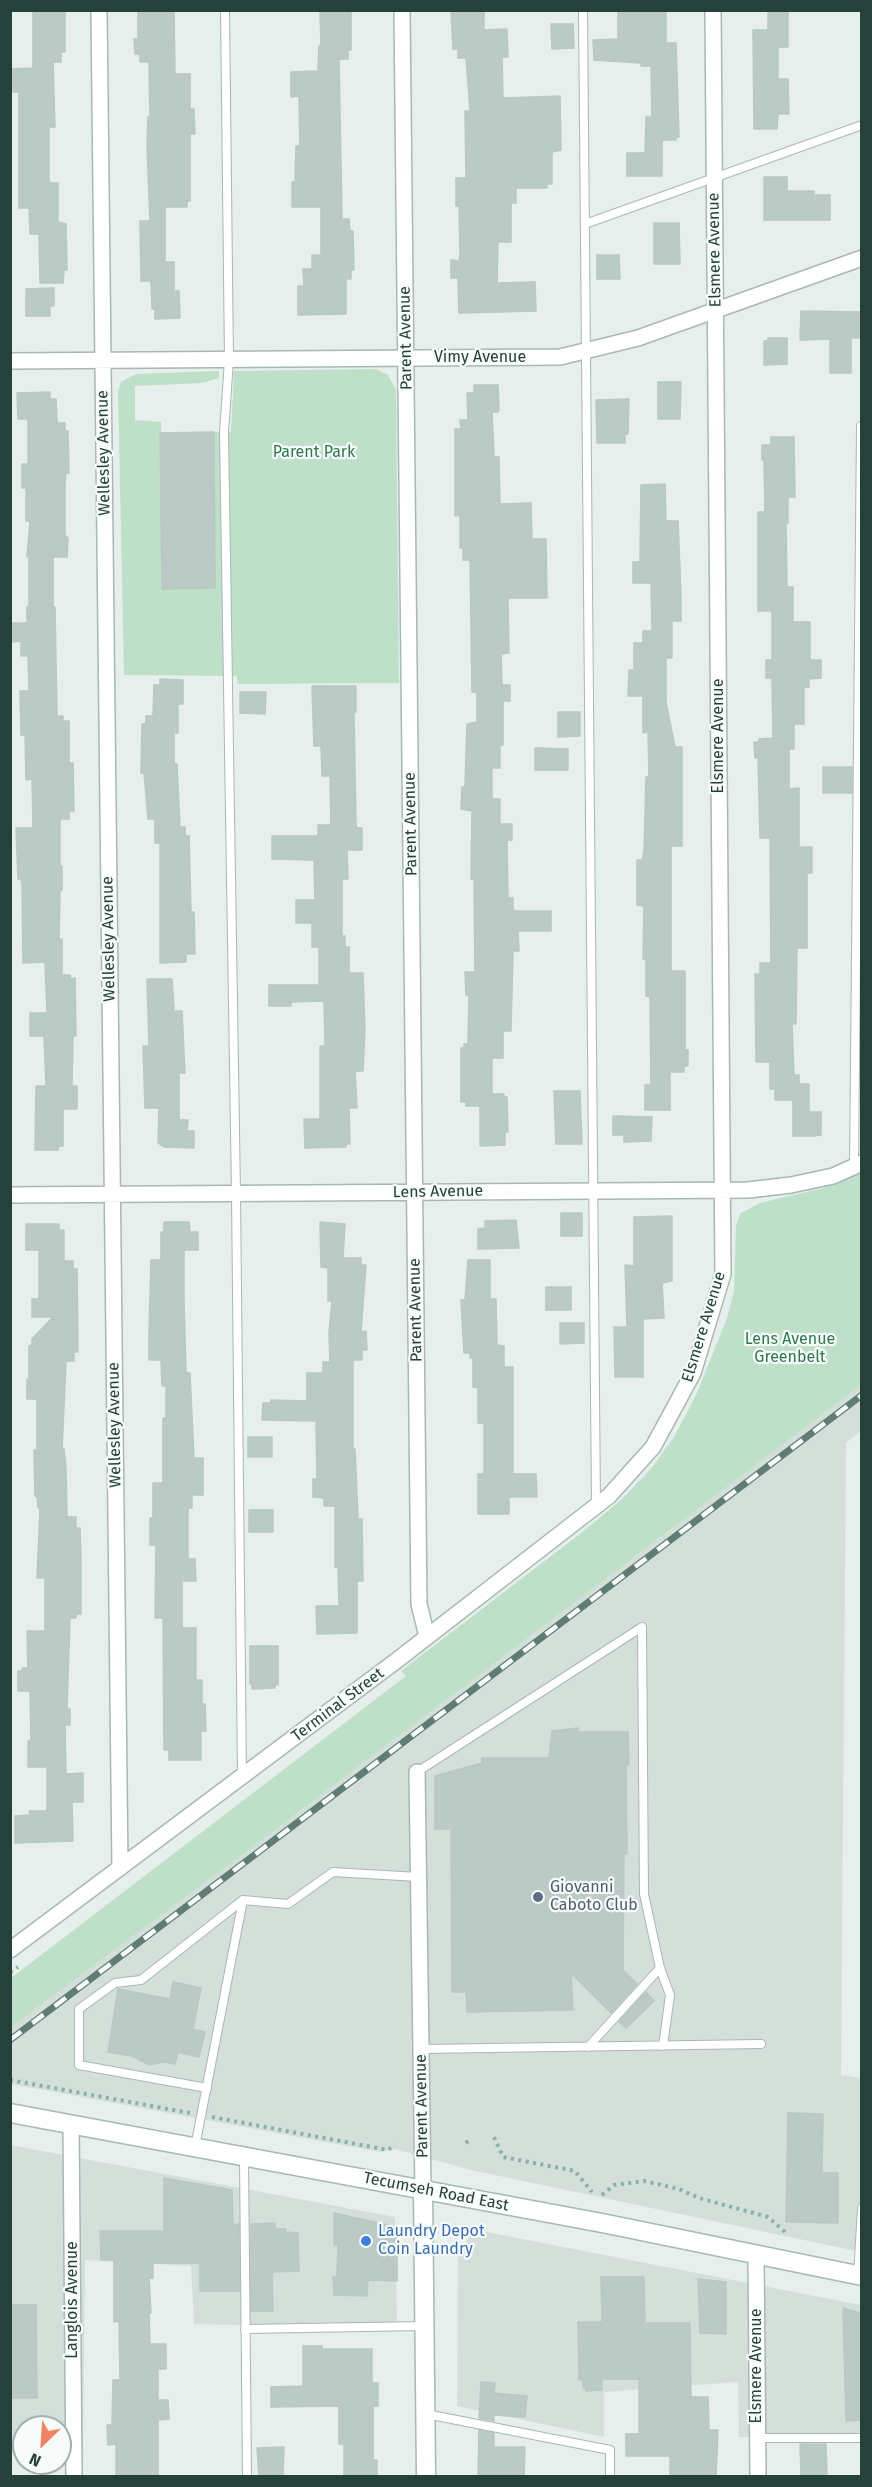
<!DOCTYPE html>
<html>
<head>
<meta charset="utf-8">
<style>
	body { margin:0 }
	#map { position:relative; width:872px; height:2487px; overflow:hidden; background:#e6efeb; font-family:"Fira Sans",sans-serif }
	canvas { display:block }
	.frame { position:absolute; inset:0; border:12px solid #24423a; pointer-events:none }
	.north { position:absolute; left:12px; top:2415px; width:60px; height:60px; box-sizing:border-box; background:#f7fbf9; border:2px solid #a3b1ad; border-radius:50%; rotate:205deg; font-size:16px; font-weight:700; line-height:24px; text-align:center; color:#24423a }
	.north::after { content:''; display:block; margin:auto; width:21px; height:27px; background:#f4845f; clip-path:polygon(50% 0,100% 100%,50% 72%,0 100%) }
</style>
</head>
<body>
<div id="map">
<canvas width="872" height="2487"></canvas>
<div class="frame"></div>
<div class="north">N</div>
</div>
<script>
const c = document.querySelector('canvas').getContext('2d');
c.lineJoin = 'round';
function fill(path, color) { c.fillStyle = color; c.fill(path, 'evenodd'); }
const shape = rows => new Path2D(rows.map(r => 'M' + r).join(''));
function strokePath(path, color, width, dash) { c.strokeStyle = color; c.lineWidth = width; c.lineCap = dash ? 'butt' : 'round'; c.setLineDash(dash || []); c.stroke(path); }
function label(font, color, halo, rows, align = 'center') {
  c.font = font + ' "Fira Sans",sans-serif'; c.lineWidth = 4.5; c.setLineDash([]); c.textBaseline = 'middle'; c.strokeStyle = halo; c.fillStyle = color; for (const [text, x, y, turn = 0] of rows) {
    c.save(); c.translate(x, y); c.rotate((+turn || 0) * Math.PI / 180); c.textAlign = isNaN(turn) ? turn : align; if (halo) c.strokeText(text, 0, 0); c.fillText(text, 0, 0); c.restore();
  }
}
fill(shape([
	[861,1385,861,1431,846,1443,841,2075,861,2078,861,2252,471,2170,395,2149,380,2152,11,2084,10,2027,250,1849],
	[10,2145,395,2217,397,2329,194,2324,191,2266,85,2260,83,2455,60,2455,60,2427,24,2427,24,2454,11,2454],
	[476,2230,861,2305,861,2437,739,2437,738,2382,604,2392,604,2437,457,2406,458,2250]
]), '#d4dfda');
fill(shape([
	[376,369,388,375,396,390,399,683,238,684,237,676,124,675,118,391,121,382,136,374,219,371,219,378,202,383,135,386,135,420,161,422,162,588,215,588,214,432,231,432,234,371],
	[861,1173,861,1385,250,1849,11,2027,11,1978,406,1676,401,1671,585,1530,622,1499,651,1469,674,1437,697,1393,727,1318,734,1291,736,1225,741,1213,760,1203,823,1188]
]), '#bfe0c8');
const building = shape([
	[33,10,65,10,65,52,61,52,61,62,53,62,55,127,49,127,49,183,58,183,58,222,66,224,67,270,64,270,63,283,40,283,39,234,30,234,29,208,19,208,19,92,13,92,13,86,10,86,10,69,33,68,33,10],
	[138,10,174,10,175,74,190,74,190,109,194,109,195,134,190,134,190,201,187,201,187,207,165,207,165,262,174,262,174,291,179,291,180,318,155,319,155,309,152,309,151,281,141,281,140,221,150,221,147,146,148,117,150,117,149,62,140,62,140,54,135,54,134,39,138,39,138,10],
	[320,10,351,10,351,50,348,50,348,59,339,59,342,219,349,219,350,231,353,231,354,270,351,270,351,279,346,279,346,314,298,315,298,286,304,286,303,269,312,269,312,255,321,255,321,207,292,207,292,182,295,182,296,146,300,146,299,96,291,97,291,72,318,71,319,46,321,46,320,10],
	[451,10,484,10,484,30,507,29,508,57,502,57,503,98,560,96,561,150,552,152,552,184,547,184,547,188,516,188,516,203,511,203,511,242,498,242,497,283,535,282,536,311,459,313,458,278,451,278,451,260,459,261,460,254,459,206,456,206,456,178,466,178,465,111,470,111,466,58,458,58,458,49,453,49,451,10],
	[618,10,666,10,666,43,676,43,679,137,676,137,676,140,662,140,662,176,627,176,627,153,645,153,646,117,652,117,651,66,641,66,641,63,594,60,593,40,618,39,618,10],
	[768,10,788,10,788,47,778,47,778,79,788,79,789,114,778,114,777,129,754,129,753,30,768,30,768,10],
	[551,24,573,24,574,48,552,49,551,24],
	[764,177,787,177,787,191,814,191,814,195,830,195,830,220,764,220,764,177],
	[654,223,679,223,680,264,654,264,654,223],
	[597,255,619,255,620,279,597,279,597,255],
	[54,288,54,306,50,306,50,316,26,316,26,289,54,288],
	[801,311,861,312,861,338,851,338,851,373,830,373,830,339,800,340,801,311],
	[768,338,787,338,787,364,764,365,764,341,768,341,768,338],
	[658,382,681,382,680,419,658,419,658,382],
	[474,385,498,385,499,410,498,412,492,412,494,457,499,457,500,504,531,503,532,539,546,539,547,598,508,598,509,653,501,654,502,685,510,685,510,701,503,701,503,745,500,745,500,768,492,768,492,799,500,799,500,824,512,824,512,840,507,840,508,898,513,898,513,911,551,911,551,931,518,931,519,951,513,951,511,1031,503,1031,503,1058,492,1058,492,1094,504,1094,504,1097,507,1097,508,1132,505,1132,505,1145,480,1146,480,1106,466,1106,466,1102,461,1102,461,1048,464,1048,464,1044,468,1044,469,995,466,995,465,972,475,972,474,879,471,879,472,811,461,809,462,787,465,787,467,724,477,722,477,692,472,692,470,560,463,560,463,548,460,548,460,515,455,516,455,429,461,429,460,420,468,420,467,393,474,393,474,385],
	[50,392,50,399,56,399,57,423,65,423,65,431,68,431,69,473,66,473,65,484,65,535,68,538,67,557,53,557,53,607,55,607,57,716,63,716,63,721,69,721,69,763,73,763,74,811,69,811,69,819,60,819,60,866,62,866,62,890,60,890,59,939,62,939,62,975,70,975,71,979,75,978,76,1036,73,1036,72,1086,77,1086,77,1109,63,1109,63,1146,59,1146,58,1150,35,1150,36,1086,46,1086,44,1036,30,1036,30,1013,47,1013,45,962,23,963,22,885,21,879,18,879,16,828,33,828,32,779,26,780,25,735,21,735,20,691,29,691,28,656,21,656,21,641,10,642,10,623,27,623,27,607,29,607,29,557,27,557,30,521,26,521,26,488,22,488,22,464,28,464,28,419,18,419,17,393,50,392],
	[629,399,628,434,625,434,625,443,597,443,596,400,629,399],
	[214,432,215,588,162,589,160,433,214,432],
	[771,437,794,437,795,497,788,497,788,523,786,523,787,587,793,587,793,622,810,622,810,660,821,660,821,678,809,679,809,687,804,687,804,724,794,724,794,749,789,749,789,789,799,788,799,847,812,847,812,873,807,873,807,948,797,948,796,1024,792,1024,794,1075,799,1075,799,1084,809,1084,809,1112,821,1112,821,1135,813,1136,793,1136,793,1100,775,1100,775,1089,770,1089,770,1062,756,1062,755,974,760,974,760,963,771,963,770,838,760,838,758,758,755,758,754,742,759,742,759,739,773,738,772,678,766,678,766,660,772,660,772,611,758,611,758,512,765,512,764,460,762,460,762,445,771,445,771,437],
	[665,484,666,521,678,521,681,596,681,621,672,621,672,658,666,658,666,702,675,747,682,747,682,846,671,846,671,971,685,971,685,1050,688,1050,688,1066,684,1066,684,1072,670,1072,670,1110,645,1110,645,1085,651,1085,650,997,646,996,646,959,643,959,644,906,637,905,637,860,642,860,644,852,646,777,649,777,648,732,643,733,643,696,628,696,629,670,634,670,634,643,643,643,643,631,652,631,651,583,633,583,633,562,640,562,641,485,665,484],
	[160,679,183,680,183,704,178,704,178,733,174,733,174,764,177,764,180,827,185,827,185,836,189,836,191,912,194,912,195,954,186,954,186,962,160,963,160,843,155,843,155,819,148,819,144,773,141,773,142,724,146,724,146,716,153,716,154,685,160,685,160,679],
	[312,686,356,686,356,712,354,712,356,825,357,828,362,828,362,850,347,850,348,879,342,879,342,936,345,936,345,947,349,947,349,973,363,973,365,1029,363,1071,355,1071,357,1108,349,1108,350,1144,346,1144,346,1147,305,1148,304,1119,320,1119,320,1046,325,1046,324,1001,291,1002,291,1006,269,1006,269,985,319,985,319,947,312,947,312,923,296,923,296,900,315,900,314,860,272,859,272,836,318,836,318,825,331,825,330,776,322,776,321,746,314,746,312,686],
	[240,692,266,692,265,714,240,713,240,692],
	[558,712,580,712,580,736,558,737,558,712],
	[535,748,568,749,568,770,535,770,535,748],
	[823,767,852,767,852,793,823,793,823,767],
	[147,979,172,979,174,1011,182,1011,185,1073,179,1073,179,1120,188,1120,187,1131,194,1131,194,1148,164,1147,158,1143,159,1108,145,1108,143,1046,149,1046,147,979],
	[554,1091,580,1091,582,1144,556,1144,554,1091],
	[613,1116,652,1117,651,1141,624,1142,624,1135,613,1135,613,1116],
	[561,1213,582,1213,582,1236,561,1236,561,1213],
	[672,1216,672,1281,662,1283,664,1318,643,1319,643,1377,615,1377,614,1327,627,1327,625,1265,634,1266,634,1217,672,1216],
	[516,1220,519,1248,478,1249,478,1229,485,1228,485,1221,516,1220],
	[164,1222,189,1222,190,1232,198,1232,198,1250,184,1250,184,1301,186,1373,190,1373,194,1458,203,1458,203,1495,192,1495,192,1508,188,1508,188,1559,195,1559,196,1581,182,1581,182,1628,196,1628,196,1680,202,1680,202,1704,205,1704,206,1731,201,1731,201,1760,169,1760,169,1750,164,1750,163,1618,155,1618,156,1545,150,1545,150,1518,153,1518,153,1483,163,1483,163,1418,166,1418,166,1386,162,1386,161,1360,149,1360,149,1334,151,1260,161,1260,161,1232,164,1232,164,1222],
	[320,1222,345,1224,343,1258,361,1258,361,1265,366,1265,361,1332,366,1331,367,1350,362,1350,362,1360,353,1360,353,1449,355,1449,358,1519,362,1519,363,1581,357,1581,357,1633,317,1634,316,1606,339,1606,338,1567,335,1567,335,1506,324,1506,324,1498,313,1497,313,1479,317,1479,316,1421,262,1420,263,1403,271,1403,271,1400,307,1401,307,1373,323,1373,323,1362,330,1362,329,1333,332,1301,328,1301,328,1268,321,1267,320,1222],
	[26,1224,59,1224,59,1230,64,1230,64,1261,73,1261,73,1269,77,1269,78,1352,74,1352,74,1361,66,1361,62,1450,64,1449,66,1468,67,1517,76,1517,76,1528,80,1528,81,1558,81,1614,76,1614,76,1618,70,1618,67,1709,70,1709,70,1725,65,1725,66,1774,83,1773,83,1802,72,1802,73,1841,15,1843,15,1816,30,1815,29,1811,47,1811,47,1767,28,1767,28,1741,31,1741,30,1691,18,1691,18,1671,22,1671,22,1668,28,1668,27,1631,45,1631,45,1578,37,1578,40,1508,38,1508,37,1496,35,1496,34,1450,37,1450,37,1399,27,1399,27,1379,29,1379,29,1346,32,1345,32,1339,53,1317,32,1317,32,1299,39,1299,39,1250,26,1250,26,1224],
	[468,1260,490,1260,490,1299,496,1299,497,1345,504,1346,504,1367,513,1367,513,1474,536,1474,537,1497,509,1497,509,1514,478,1514,478,1474,484,1474,484,1423,478,1423,478,1388,473,1387,473,1358,470,1358,470,1353,464,1353,461,1300,465,1300,468,1260],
	[546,1287,571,1287,571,1310,546,1310,546,1287],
	[560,1323,584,1323,584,1343,560,1344,560,1323],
	[248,1437,272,1437,272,1457,248,1457,248,1437],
	[249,1510,273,1510,273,1532,249,1532,249,1510],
	[250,1646,278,1646,278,1685,275,1685,275,1688,252,1689,252,1684,250,1684,250,1646],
	[578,1728,578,1732,628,1732,629,1765,626,1765,627,1854,624,1854,623,1970,637,1984,611,2013,571,1973,573,2010,467,2012,466,1992,452,1992,451,1829,435,1829,435,1776,482,1763,482,1758,549,1758,552,1731,578,1728],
	[173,1982,201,1988,193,2029,205,2032,199,2057,178,2052,175,2064,163,2062,150,2065,132,2056,108,2052,118,1989,170,1999,173,1982],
	[646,1992,654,2001,626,2028,619,2022,646,1992],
	[788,2113,823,2114,822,2173,838,2173,838,2223,786,2222,788,2113],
	[164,2178,232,2190,233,2225,239,2224,239,2291,200,2291,200,2263,153,2263,153,2278,149,2278,151,2313,149,2313,150,2344,166,2344,166,2369,158,2369,158,2400,168,2400,169,2419,158,2420,158,2475,116,2476,116,2444,108,2445,107,2425,112,2425,113,2380,120,2380,119,2321,114,2322,114,2260,101,2260,100,2231,164,2231,164,2178],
	[334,2213,397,2227,397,2281,368,2280,367,2296,334,2295,333,2277,337,2277,338,2245,334,2245,334,2213],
	[275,2223,275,2229,286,2229,286,2232,298,2233,299,2271,272,2272,273,2311,251,2311,251,2224,275,2223],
	[601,2277,644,2277,645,2323,690,2323,691,2397,708,2397,709,2430,718,2430,716,2476,670,2476,670,2456,626,2456,626,2434,639,2434,639,2379,602,2379,602,2390,586,2391,586,2388,583,2388,583,2379,579,2380,578,2322,602,2322,601,2277],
	[698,2279,726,2282,726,2334,700,2333,698,2279],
	[10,2305,36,2305,37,2398,10,2398,10,2305],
	[843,2308,861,2313,861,2420,846,2421,843,2308],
	[303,2346,322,2346,322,2349,372,2349,372,2383,378,2383,378,2406,373,2406,373,2460,377,2460,377,2476,344,2476,344,2444,339,2444,339,2406,271,2407,271,2387,303,2386,303,2346],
	[481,2382,495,2383,494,2393,527,2396,525,2417,494,2415,494,2421,479,2418,481,2382],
	[479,2430,494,2433,494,2447,525,2447,524,2476,478,2476,479,2430],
	[800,2444,826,2444,827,2476,801,2476,800,2444],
	[284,2447,283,2475,259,2476,257,2448,284,2447]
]);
fill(building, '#bbcac4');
strokePath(building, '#b8c9c2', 1.5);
const service = shape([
	[225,10,229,360,224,432,236,1194,242,1776],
	[583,10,596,1505],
	[585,224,862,125],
	[854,1166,861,426],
	[417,1772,642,1627,644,1894,660,1968,670,1995,663,2046],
	[588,2047,660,1968],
	[421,2049,761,2044],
	[207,2088,79,2065,79,2009,115,1983,141,1980,243,1900,288,1904,333,1872,418,1877],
	[195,2147,243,1900],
	[244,2158,247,2476],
	[858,2275,862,2208],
	[245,2329,424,2326],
	[426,2414,610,2450,610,2476],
	[758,2438,862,2438]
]);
const minor = shape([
	[99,10,120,1868],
	[402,10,419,1604,427,1637],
	[10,361,560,357,638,338,862,258],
	[10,1195,748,1190,791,1185,833,1176,862,1163],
	[417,1772,423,2190],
	[10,1950,396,1661,609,1496,653,1447,693,1373,723,1274,713,10],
	[71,2124,74,2476],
	[756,2255,758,2476]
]);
const tertiary = shape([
	[423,2190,426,2476]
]);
const secondary = shape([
	[10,2113,602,2223,862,2276]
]);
strokePath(service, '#a8b8b2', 10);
strokePath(minor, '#a8b8b2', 18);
strokePath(tertiary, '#a8b8b2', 21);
strokePath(secondary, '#a4bbb3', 21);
strokePath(shape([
	[10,1972,18,1967],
	[10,2080,190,2113],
	[212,2117,388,2150,395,2145],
	[494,2137,503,2157,575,2171,592,2192],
	[466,2143,470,2139],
	[602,2195,614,2185,644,2181,679,2189,699,2198,768,2217,786,2233]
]), '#86b3a5', 4, [3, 4.5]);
strokePath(service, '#fff', 8);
strokePath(minor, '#fff', 15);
strokePath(tertiary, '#fff', 18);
strokePath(secondary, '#fff', 18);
const rail = shape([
	[10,2040,862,1395]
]);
strokePath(rail, '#5f7d75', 7);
strokePath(rail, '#f7fbf9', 4.5, [14]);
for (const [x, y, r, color] of [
	[538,1897,6,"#5c6f8a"],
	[366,2241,6,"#3f7fe0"]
]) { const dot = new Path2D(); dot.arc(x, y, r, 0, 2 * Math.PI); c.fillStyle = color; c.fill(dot); strokePath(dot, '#f7fbf9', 2); }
label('16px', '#24423a', '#f7fbf9', [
	["Elsmere Avenue",715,250,-91],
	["Parent Avenue",406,338,-91],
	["Vimy Avenue",480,358],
	["Wellesley Avenue",104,453,-91],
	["Elsmere Avenue",719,736,-90],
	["Parent Avenue",411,824,-91],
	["Wellesley Avenue",109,939,-91],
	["Lens Avenue",438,1192,-1],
	["Parent Avenue",416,1310,-91],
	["Elsmere Avenue",704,1327,-73],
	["Wellesley Avenue",115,1425,-91],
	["Terminal Street",338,1705,-37],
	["Parent Avenue",422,2106,-91],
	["Tecumseh Road East",436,2192,11],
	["Langlois Avenue",73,2300,-90],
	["Elsmere Avenue",757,2366,-90]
]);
label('16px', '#2d7a4b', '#f7fbf9', [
	["Parent Park",314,453],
	["Lens Avenue",790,1340],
	["Greenbelt",790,1358]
]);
label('16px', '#4e5e75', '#f7fbf9', [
	["Giovanni",550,1888],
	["Caboto Club",550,1906]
], 'left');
label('16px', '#366cbe', '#f7fbf9', [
	["Laundry Depot",378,2232],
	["Coin Laundry",378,2250]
], 'left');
</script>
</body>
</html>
